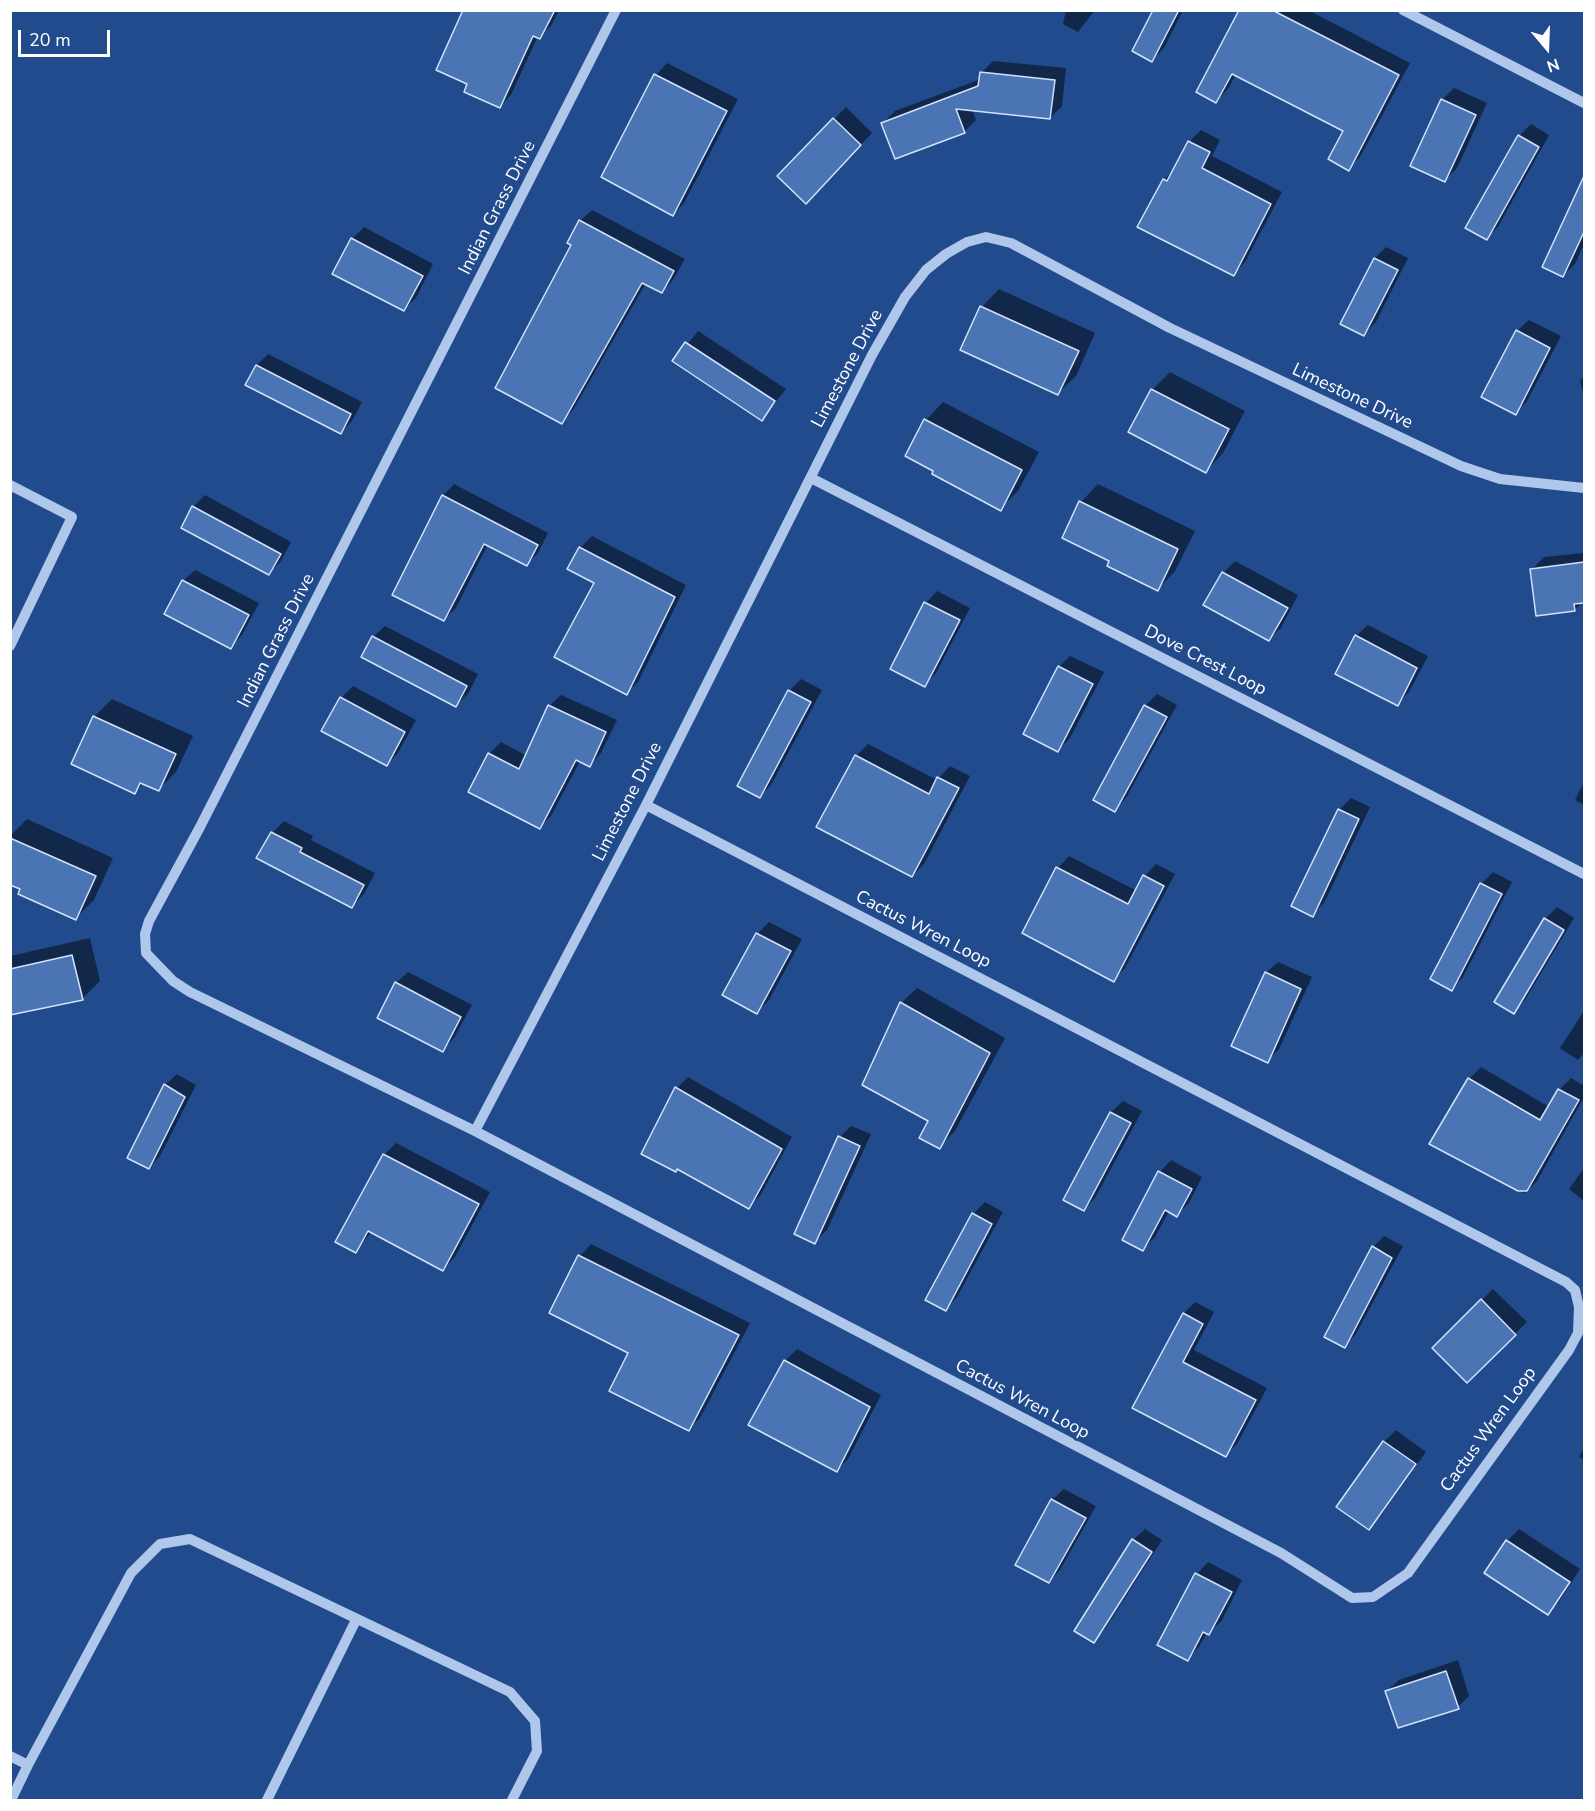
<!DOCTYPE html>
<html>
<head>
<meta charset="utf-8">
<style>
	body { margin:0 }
	#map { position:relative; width:1595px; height:1811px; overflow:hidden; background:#214b8c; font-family:"Nunito Sans",sans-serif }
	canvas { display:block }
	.frame { position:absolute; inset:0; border:12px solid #fff; pointer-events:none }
	.north { position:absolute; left:1517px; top:18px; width:60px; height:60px; -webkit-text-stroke:4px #214b8c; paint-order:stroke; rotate:161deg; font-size:16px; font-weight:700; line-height:24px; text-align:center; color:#fff }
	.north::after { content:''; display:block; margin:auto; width:21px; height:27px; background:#fff; clip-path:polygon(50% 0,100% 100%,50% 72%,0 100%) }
	.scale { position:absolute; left:18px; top:30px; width:92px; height:27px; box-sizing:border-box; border:3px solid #fff; border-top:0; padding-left:8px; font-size:18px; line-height:21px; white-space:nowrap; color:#fff; -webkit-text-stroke:4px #214b8c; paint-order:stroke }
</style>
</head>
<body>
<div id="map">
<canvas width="1595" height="1811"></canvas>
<div class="frame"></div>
<div class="north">N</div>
<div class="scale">20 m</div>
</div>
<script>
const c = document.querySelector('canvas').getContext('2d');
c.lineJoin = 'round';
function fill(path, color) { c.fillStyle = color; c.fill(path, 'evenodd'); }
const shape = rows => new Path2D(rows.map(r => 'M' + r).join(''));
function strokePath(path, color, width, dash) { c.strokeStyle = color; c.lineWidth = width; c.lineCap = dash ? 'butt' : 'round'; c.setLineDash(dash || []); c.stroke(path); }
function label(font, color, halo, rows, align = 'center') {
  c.font = font + ' "Nunito Sans",sans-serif'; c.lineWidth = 6; c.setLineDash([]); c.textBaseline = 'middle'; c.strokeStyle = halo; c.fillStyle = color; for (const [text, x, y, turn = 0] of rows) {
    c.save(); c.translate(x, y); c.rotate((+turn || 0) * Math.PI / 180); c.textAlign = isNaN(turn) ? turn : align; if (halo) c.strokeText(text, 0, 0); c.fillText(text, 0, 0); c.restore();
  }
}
fill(shape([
	[466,10,559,10,551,26,538,36,511,95,500,106,469,83],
	[1066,10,1095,10,1078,32,1063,24],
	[1154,10,1183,10,1164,48,1152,60],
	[1241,10,1308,10,1410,63,1360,157,1348,169,1345,130,1236,74,1228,89,1216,101],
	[993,61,1066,68,1062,106,1050,118,972,109,976,120,964,132,883,123,895,111,981,79,981,73],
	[667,63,738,99,684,203,673,215,656,75],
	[1454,88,1487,103,1457,168,1445,180,1442,100],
	[846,107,872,133,817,190,779,176],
	[1531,124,1549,135,1498,227,1486,238,1519,136],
	[1201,130,1220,140,1212,156,1282,192,1245,262,1234,274,1139,227,1164,180,1175,169,1189,142],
	[1584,180,1584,249,1582,248,1575,264,1563,275,1544,267],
	[592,210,685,259,673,280,662,291,646,283,573,410,561,422,573,244,580,221],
	[364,227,433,264,416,298,404,309,352,239],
	[1386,247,1408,258,1376,322,1364,334,1375,258],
	[999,289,1095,333,1076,376,1058,393,982,307],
	[1529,320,1561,336,1527,401,1515,413,1517,331],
	[698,331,786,389,762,419,674,361],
	[268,354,362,402,352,421,341,433,257,365],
	[1170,372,1245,411,1223,453,1206,471,1152,390],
	[1584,376,1584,396,1580,381],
	[943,402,1039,452,1018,491,1000,509,907,455,926,420],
	[454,484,548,533,538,553,527,564,488,544,456,608,444,619,443,496],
	[1098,484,1195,531,1175,571,1158,589,1111,560,1081,502],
	[205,495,291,542,281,561,269,573,193,507],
	[592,536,686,585,638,682,626,693,596,583,580,548],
	[1584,553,1584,601,1575,610,1532,569,1544,557],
	[1235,561,1298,595,1281,628,1269,639,1223,573],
	[195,570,259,603,242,635,230,647,183,581],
	[937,591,970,608,936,673,924,685,926,603],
	[1368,625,1428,656,1409,692,1397,704,1356,636],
	[385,626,478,674,468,694,456,705,373,637],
	[1070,656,1104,672,1070,738,1058,750,1059,667],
	[801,679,822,690,771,785,760,797,789,691],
	[353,686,416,720,398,753,387,765,323,730,341,698],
	[1157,694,1177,705,1126,798,1114,810,1095,799,1145,706],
	[561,695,617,720,601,753,590,765,580,761,551,816,540,827,489,754,501,742,527,756,549,706],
	[112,699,193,736,176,772,159,789,144,783,134,792,94,717],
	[868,744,937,780,950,766,970,776,924,864,912,876,856,756],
	[1584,782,1584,805,1575,800],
	[1351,798,1370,807,1324,903,1312,915,1339,810],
	[27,819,113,858,94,900,76,918,10,883,10,836],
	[284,821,313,836,311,840,375,873,364,894,352,906,272,833],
	[1069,856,1137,891,1145,876,1156,864,1175,874,1125,968,1113,980,1058,868],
	[1493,872,1512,882,1463,977,1451,989,1481,884],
	[1557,907,1574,918,1525,1000,1513,1012,1545,919],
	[769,922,802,939,769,1000,757,1012,757,934],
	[90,938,100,981,82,999,10,1014,10,956],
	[1278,962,1312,977,1279,1049,1267,1061,1266,973],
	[408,972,472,1005,454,1038,443,1050,396,983],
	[917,988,1005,1038,955,1131,939,1147,930,1121,901,1003],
	[1584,1011,1584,1053,1578,1060,1560,1048],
	[1481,1067,1549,1107,1559,1090,1571,1078,1584,1086,1584,1097,1537,1181,1525,1193,1432,1143,1469,1079],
	[177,1074,196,1085,160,1156,149,1167,165,1085],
	[688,1077,792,1137,760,1196,748,1207,677,1168,677,1088],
	[1123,1101,1142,1111,1095,1198,1083,1210,1065,1200,1111,1112],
	[851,1126,871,1134,827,1230,815,1242,840,1137],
	[396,1143,490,1192,455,1257,443,1269,372,1231,356,1251,384,1155],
	[1171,1160,1202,1177,1189,1203,1177,1215,1169,1211,1155,1237,1143,1249,1160,1172],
	[1584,1168,1584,1201,1569,1189],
	[985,1202,1003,1212,957,1297,946,1309,973,1214],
	[1384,1236,1403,1246,1356,1334,1344,1346,1373,1247],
	[591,1244,750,1323,700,1418,688,1429,630,1353,551,1312,580,1256],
	[1493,1289,1527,1322,1467,1381,1434,1348],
	[1195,1302,1214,1312,1194,1350,1267,1388,1237,1444,1225,1455,1134,1407,1184,1313],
	[797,1349,881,1395,848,1459,837,1470,785,1361],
	[1396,1430,1426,1452,1380,1517,1368,1528,1338,1507,1384,1442],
	[1584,1448,1584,1460,1579,1457],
	[1064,1489,1096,1506,1060,1570,1049,1582,1052,1500],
	[1145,1529,1162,1540,1105,1629,1094,1641,1133,1540],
	[1519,1529,1580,1569,1559,1602,1547,1613,1486,1573,1507,1541],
	[1208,1562,1242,1580,1221,1622,1207,1632,1199,1647,1187,1659,1159,1644,1197,1574],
	[1458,1660,1469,1696,1458,1707,1387,1691,1399,1680]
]), '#0007');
const building = shape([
	[463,10,555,10,540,39,533,36,500,108,464,92,467,84,436,70,463,10],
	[1153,10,1179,10,1152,62,1132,51,1153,10],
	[1239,10,1272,10,1399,75,1349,171,1328,159,1343,131,1232,74,1216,103,1196,92,1239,10],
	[980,72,1055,80,1050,119,956,109,965,133,895,159,881,123,978,86,980,72],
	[654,74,727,111,673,216,601,177,654,74],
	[1441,99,1476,115,1445,182,1410,166,1441,99],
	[833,118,861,145,806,204,777,176,833,118],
	[1518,135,1539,147,1487,240,1465,228,1518,135],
	[1188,141,1210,152,1202,168,1271,204,1234,276,1137,227,1163,179,1167,181,1188,141],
	[1584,176,1584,232,1563,277,1542,267,1584,176],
	[579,220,674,271,662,293,642,283,562,424,495,388,571,245,567,243,579,220],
	[351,238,423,276,404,311,332,274,351,238],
	[1374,258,1398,270,1364,336,1340,324,1374,258],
	[980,306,1079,351,1058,395,960,350,980,306],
	[1516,330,1550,348,1516,415,1481,397,1516,330],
	[685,342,775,401,762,421,672,361,685,342],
	[256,365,351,414,341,434,245,385,256,365],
	[1151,389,1229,429,1206,473,1128,432,1151,389],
	[924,419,1022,470,1001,511,932,474,933,471,905,456,924,419],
	[442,495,538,545,527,566,484,544,444,621,392,595,442,495],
	[1079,501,1178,549,1158,591,1107,566,1109,561,1062,538,1079,501],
	[192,506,281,554,269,575,181,528,192,506],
	[579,547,675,597,627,695,554,657,594,583,567,569,579,547],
	[1584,562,1584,603,1574,604,1575,611,1536,616,1530,569,1584,562],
	[1222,572,1288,608,1269,641,1203,605,1222,572],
	[182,580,249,615,231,649,164,614,182,580],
	[924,602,960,620,925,687,890,669,924,602],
	[1355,635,1417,668,1398,706,1335,674,1355,635],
	[372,636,467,686,456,707,361,657,372,636],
	[1058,666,1093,684,1058,752,1023,734,1058,666],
	[788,690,811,702,760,798,737,786,788,690],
	[340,697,405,732,387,766,321,731,340,697],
	[548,705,606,732,590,767,576,760,540,829,468,792,488,753,519,769,548,705],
	[1144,705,1167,717,1115,812,1093,800,1144,705],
	[93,716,176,754,159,791,140,783,135,794,71,764,93,716],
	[855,755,929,794,937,777,959,788,912,877,816,827,855,755],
	[1338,809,1359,819,1313,917,1291,906,1338,809],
	[271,832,302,848,300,852,364,885,352,908,256,858,271,832],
	[10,838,96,876,76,920,18,894,20,889,10,885,10,838],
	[1056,867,1128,904,1143,875,1164,886,1114,982,1022,933,1056,867],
	[1480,883,1502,894,1452,991,1430,979,1480,883],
	[1544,918,1564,930,1514,1014,1494,1002,1544,918],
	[756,933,791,951,757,1014,722,995,756,933],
	[72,955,83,1000,10,1015,10,969,72,955],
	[1265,972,1301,989,1268,1063,1231,1046,1265,972],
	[395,982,461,1017,443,1052,377,1018,395,982],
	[900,1002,990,1053,940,1149,919,1138,928,1121,862,1085,900,1002],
	[1468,1078,1540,1120,1558,1089,1579,1100,1527,1191,1518,1191,1429,1144,1468,1078],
	[164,1084,185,1097,149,1169,127,1158,164,1084],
	[675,1087,782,1149,749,1209,677,1169,676,1172,641,1154,675,1087],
	[1110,1112,1131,1123,1084,1211,1063,1200,1110,1112],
	[838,1136,860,1146,815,1244,794,1234,838,1136],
	[383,1154,479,1204,443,1271,368,1231,356,1253,335,1242,383,1154],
	[1158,1171,1192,1189,1177,1217,1165,1210,1143,1251,1122,1240,1158,1171],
	[972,1213,992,1224,946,1311,925,1300,972,1213],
	[1372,1246,1392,1258,1345,1348,1324,1337,1372,1246],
	[578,1255,739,1335,689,1431,609,1391,628,1353,549,1313,578,1255],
	[1481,1299,1516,1335,1467,1383,1432,1348,1481,1299],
	[1183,1313,1203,1324,1183,1362,1256,1400,1226,1457,1132,1408,1183,1313],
	[784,1360,870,1407,837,1472,748,1425,784,1360],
	[1383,1441,1416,1464,1369,1530,1336,1507,1383,1441],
	[1051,1499,1086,1518,1049,1583,1015,1565,1051,1499],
	[1132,1539,1152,1552,1094,1643,1074,1631,1132,1539],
	[1506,1540,1570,1582,1548,1615,1484,1573,1506,1540],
	[1195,1573,1232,1592,1209,1635,1203,1632,1188,1661,1157,1645,1195,1573],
	[1446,1671,1459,1709,1398,1728,1385,1691,1446,1671]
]);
fill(building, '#4a74b3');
strokePath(building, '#d3e2f8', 1.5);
strokePath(shape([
	[616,10,200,827,149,921,145,934,146,953,173,981,190,992,475,1131,1281,1553,1352,1598,1373,1597,1408,1573,1569,1350,1578,1333,1579,1307,1575,1290,1566,1282,646,805],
	[1403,10,1584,103],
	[811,478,1584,874],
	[10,485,72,517,10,646],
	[475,1131,646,805,872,355,905,297,926,270,946,254,967,242,986,237,1011,243,1170,328,1461,466,1500,479,1584,488],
	[10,1756,28,1765,11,1800],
	[28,1765,131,1573,160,1544,190,1539,510,1692,535,1721,537,1751,512,1800],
	[267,1800,356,1620]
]), '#aec7eb', 10);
label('18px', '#fff', '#214b8c', [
	["Indian Grass Drive",498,208,-63],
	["Limestone Drive",848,369,-62],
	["Limestone Drive",1352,397,25],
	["Indian Grass Drive",277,641,-63],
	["Dove Crest Loop",1205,661,27],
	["Limestone Drive",628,802,-63],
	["Cactus Wren Loop",923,930,27],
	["Cactus Wren Loop",1022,1400,28],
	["Cactus Wren Loop",1489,1430,-54]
]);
</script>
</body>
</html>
